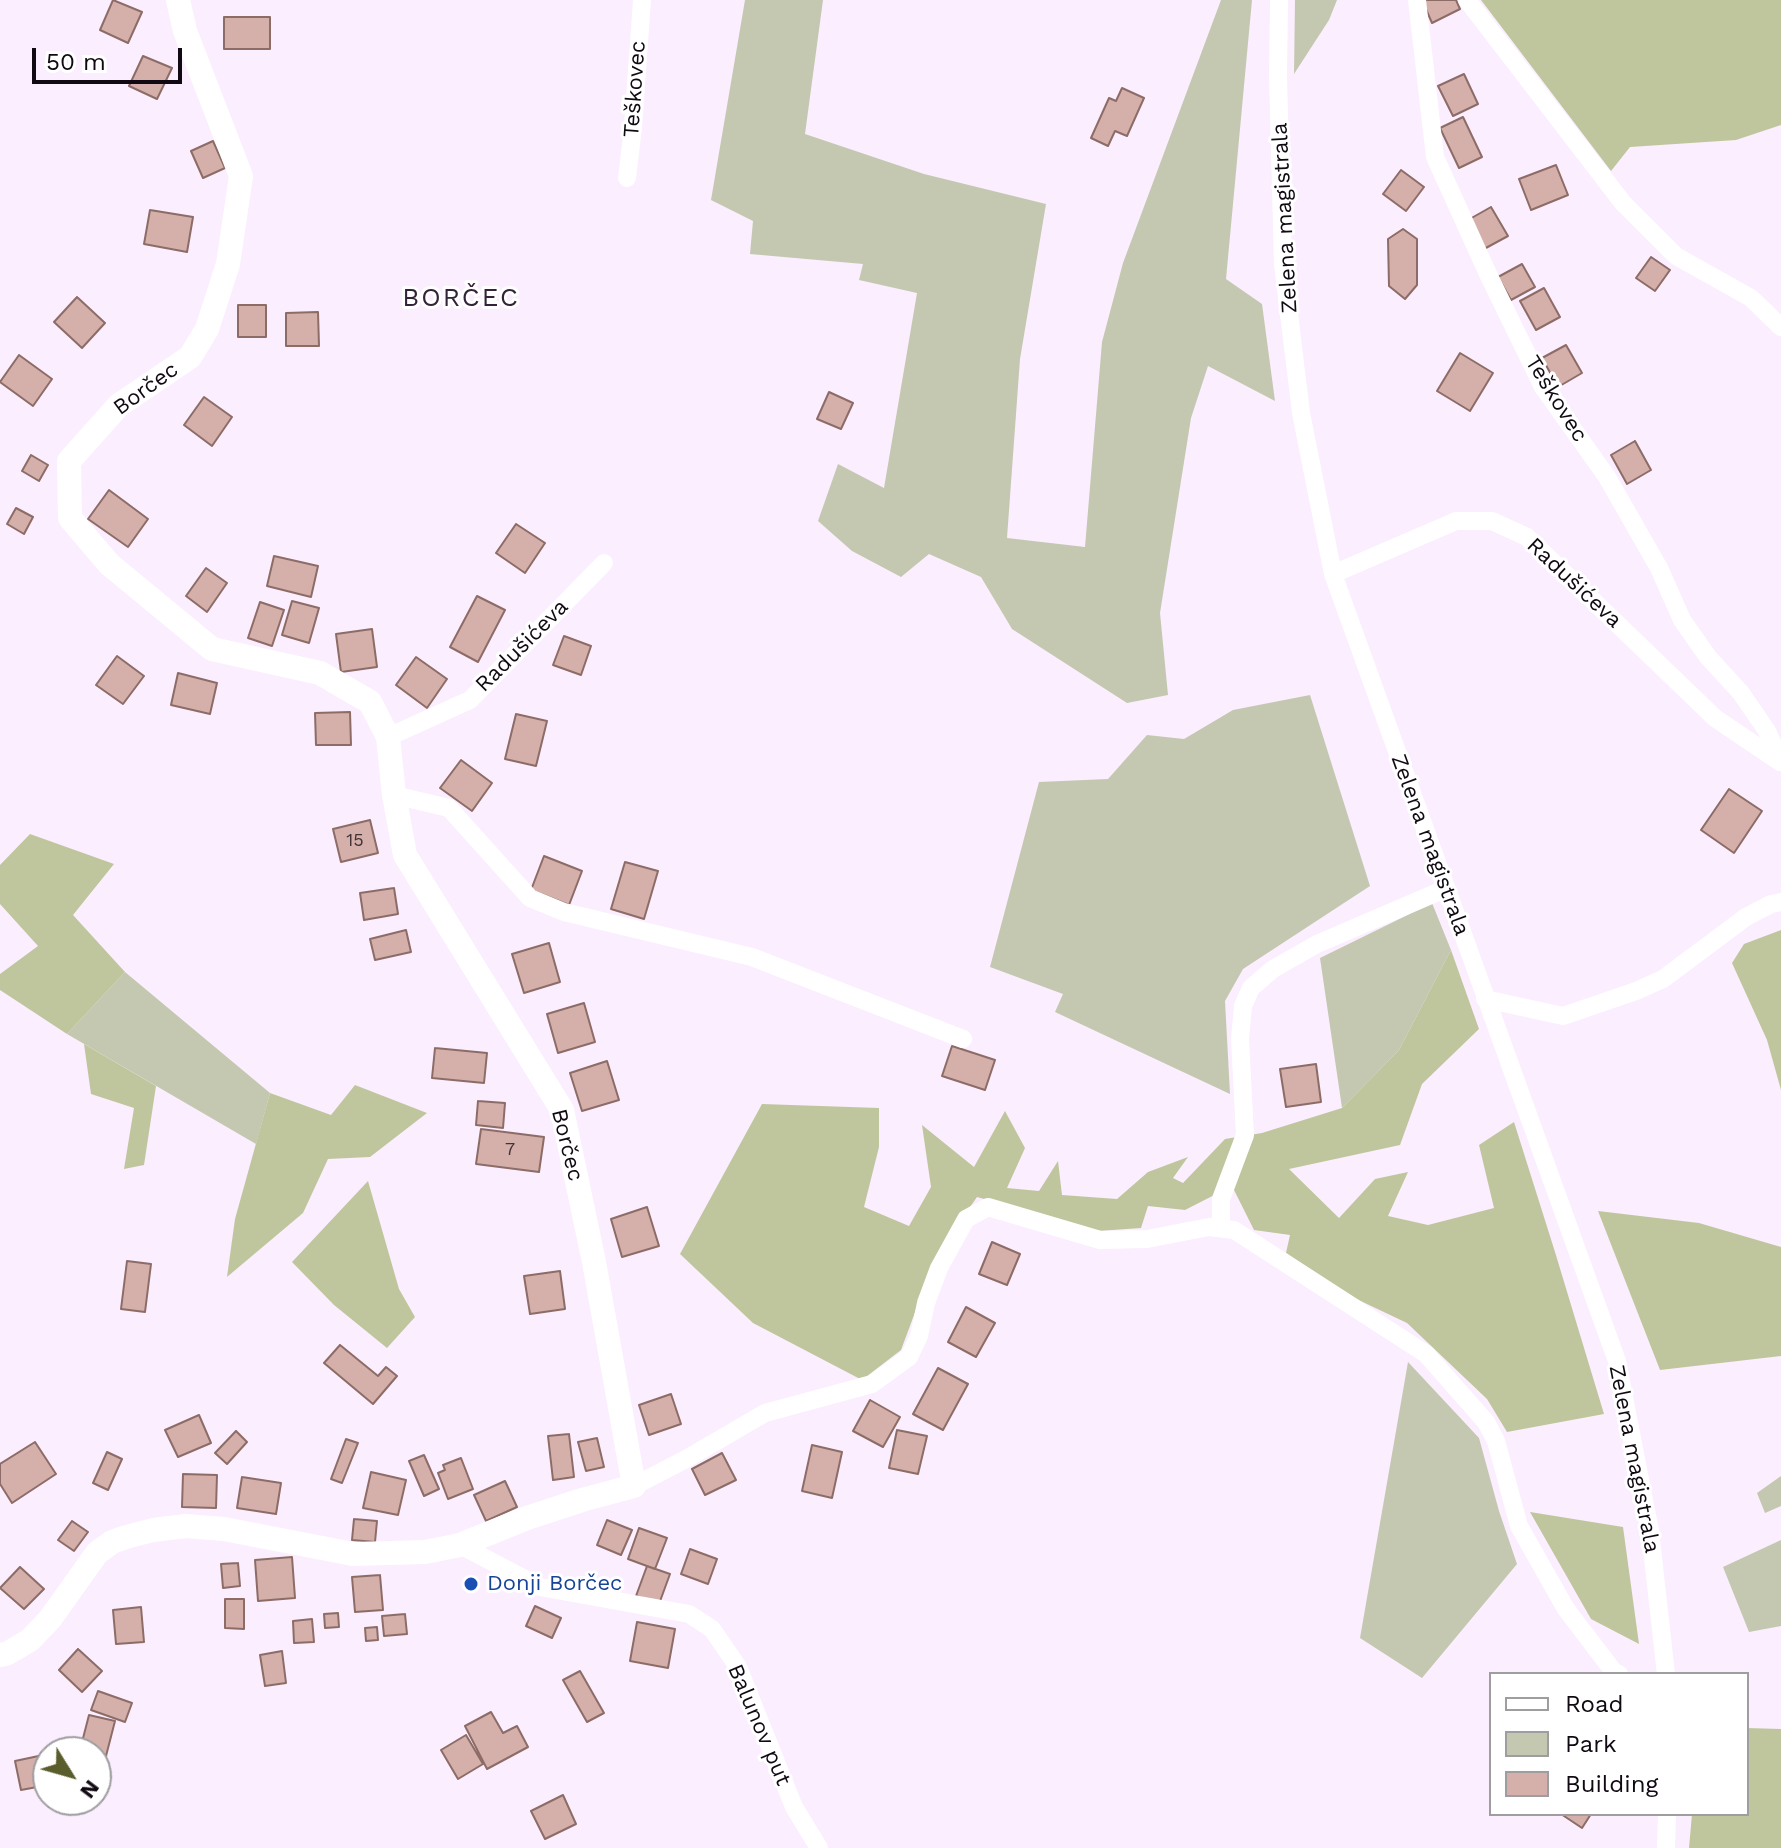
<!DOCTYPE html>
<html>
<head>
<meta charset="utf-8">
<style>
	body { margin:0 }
	#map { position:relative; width:1781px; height:1848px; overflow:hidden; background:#fbeefe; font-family:"Work Sans",sans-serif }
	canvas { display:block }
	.legend { position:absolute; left:1489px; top:1672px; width:260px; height:144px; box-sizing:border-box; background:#fff; border:2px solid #9f9da0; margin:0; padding:10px 14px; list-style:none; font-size:24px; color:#100912 }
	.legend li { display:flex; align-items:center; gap:16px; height:40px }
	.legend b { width:40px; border:2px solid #9f9da0 }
	.north { position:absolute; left:32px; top:1736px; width:80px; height:80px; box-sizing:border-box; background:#fff; border:2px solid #9f9da0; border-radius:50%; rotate:127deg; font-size:22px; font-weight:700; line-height:32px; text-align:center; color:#100912 }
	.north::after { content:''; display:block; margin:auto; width:28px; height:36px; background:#5a5e2c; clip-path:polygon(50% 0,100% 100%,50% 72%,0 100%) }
	.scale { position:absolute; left:32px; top:48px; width:150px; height:36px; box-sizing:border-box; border:4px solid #100912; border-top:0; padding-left:10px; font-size:24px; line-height:28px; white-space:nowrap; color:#100912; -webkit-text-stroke:6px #fff; paint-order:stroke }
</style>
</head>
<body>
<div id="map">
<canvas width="1781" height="1848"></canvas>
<ul class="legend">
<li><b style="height:10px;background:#fff"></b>Road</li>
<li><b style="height:22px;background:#c4c8b0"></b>Park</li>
<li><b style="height:22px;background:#d5b0ab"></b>Building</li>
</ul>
<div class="north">N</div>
<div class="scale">50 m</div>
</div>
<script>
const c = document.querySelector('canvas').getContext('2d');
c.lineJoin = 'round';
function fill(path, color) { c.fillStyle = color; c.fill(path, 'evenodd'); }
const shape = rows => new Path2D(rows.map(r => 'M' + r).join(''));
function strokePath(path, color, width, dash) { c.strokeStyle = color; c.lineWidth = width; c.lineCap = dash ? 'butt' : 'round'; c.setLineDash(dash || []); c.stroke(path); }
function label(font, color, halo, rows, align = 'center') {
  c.font = font + ' "Work Sans",sans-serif'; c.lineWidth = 6; c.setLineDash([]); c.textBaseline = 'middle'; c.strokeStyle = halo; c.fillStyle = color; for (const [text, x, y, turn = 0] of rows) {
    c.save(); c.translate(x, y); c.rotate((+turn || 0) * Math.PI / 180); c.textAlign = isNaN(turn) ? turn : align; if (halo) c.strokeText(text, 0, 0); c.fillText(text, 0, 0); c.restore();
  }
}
fill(shape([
	[745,0,823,0,805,134,924,174,1046,204,1020,359,1007,538,1085,547,1102,342,1123,263,1221,0,1252,0,1226,279,1262,304,1275,401,1208,366,1191,418,1160,613,1168,695,1127,703,1012,629,981,577,929,554,901,577,852,551,818,521,838,464,884,488,917,293,859,280,863,264,750,254,753,221,711,200],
	[1295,0,1337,0,1329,20,1294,74],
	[1310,695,1370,886,1243,969,1225,1001,1230,1094,1055,1012,1063,994,990,967,1039,782,1108,779,1147,735,1184,739,1233,710],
	[1432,903,1451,950,1399,1050,1342,1108,1320,958],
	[125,972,270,1093,256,1144,67,1034],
	[1408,1362,1479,1438,1499,1511,1517,1564,1422,1678,1360,1638],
	[1781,1476,1781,1506,1765,1513,1757,1493],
	[1781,1540,1781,1626,1749,1632,1723,1567]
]), '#c4c8b0');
fill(shape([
	[1481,0,1781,0,1781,125,1736,140,1630,147,1611,171],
	[30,834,114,864,73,915,125,972,67,1034,0,990,0,974,38,946,0,904,0,865],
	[1781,930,1781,1090,1767,1040,1732,963,1744,944],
	[1451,950,1479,1029,1422,1084,1400,1145,1289,1169,1339,1218,1375,1179,1408,1172,1388,1216,1428,1225,1494,1208,1479,1145,1514,1122,1555,1252,1604,1414,1507,1432,1487,1399,1407,1323,1348,1295,1286,1253,1290,1235,1254,1230,1232,1186,1185,1210,1148,1206,1141,1228,1098,1231,977,1197,961,1220,920,1299,901,1350,862,1380,753,1323,680,1254,762,1104,879,1108,879,1147,864,1207,909,1226,931,1187,922,1125,974,1167,1005,1111,1025,1148,1007,1188,1039,1191,1058,1161,1062,1195,1117,1199,1148,1172,1188,1157,1173,1178,1183,1183,1225,1139,1262,1133,1342,1108,1399,1050],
	[84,1044,156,1086,144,1165,124,1169,134,1108,91,1094],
	[355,1085,427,1113,370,1157,328,1159,303,1213,227,1277,235,1219,270,1093,331,1115],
	[368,1181,399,1289,415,1317,387,1348,334,1305,292,1262],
	[1598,1211,1699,1223,1781,1247,1781,1356,1660,1370],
	[1530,1512,1623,1527,1639,1644,1591,1619],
	[1747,1728,1781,1729,1781,1848,1689,1848,1692,1814,1747,1814]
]), '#bfc69d');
const building = shape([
	[113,0,142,12,128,43,100,30,113,0],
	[1422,0,1456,0,1460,9,1432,23,1422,0],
	[224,17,270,17,270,49,224,49,224,17],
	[143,56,172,68,157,99,129,86,143,56],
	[1464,74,1478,104,1453,116,1438,86,1464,74],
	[1122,88,1144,98,1127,136,1115,131,1108,146,1091,138,1109,98,1116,101,1122,88],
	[1463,117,1482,157,1459,168,1440,128,1463,117],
	[213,141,225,168,203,178,191,151,213,141],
	[1556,165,1568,195,1531,210,1519,179,1556,165],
	[1401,170,1424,187,1406,211,1383,194,1401,170],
	[1491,207,1508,236,1484,249,1468,220,1491,207],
	[150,210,193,217,187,252,144,244,150,210],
	[1403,229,1417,239,1417,285,1405,299,1389,286,1388,239,1403,229],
	[1651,257,1670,270,1655,291,1636,278,1651,257],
	[1522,264,1535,287,1511,300,1498,277,1522,264],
	[1544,288,1560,317,1536,330,1520,301,1544,288],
	[77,297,105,323,82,348,54,322,77,297],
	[238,305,266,305,266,337,238,337,238,305],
	[318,312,319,346,286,346,286,313,318,312],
	[1566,345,1582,373,1558,387,1542,358,1566,345],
	[1460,353,1493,373,1470,411,1437,391,1460,353],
	[19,355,52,379,33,406,0,382,19,355],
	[829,392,853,403,841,429,817,419,829,392],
	[204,397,232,417,212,446,184,425,204,397],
	[1635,441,1651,470,1627,484,1611,455,1635,441],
	[31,455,48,465,39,481,22,471,31,455],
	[109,490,148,519,128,547,88,519,109,490],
	[16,508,33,517,24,534,7,524,16,508],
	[516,524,545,543,525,573,496,553,516,524],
	[274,556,318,566,311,597,267,586,274,556],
	[206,568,227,583,207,612,186,596,206,568],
	[477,596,505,610,478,662,450,647,477,596],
	[292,601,319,608,309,643,282,635,292,601],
	[260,602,284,610,272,646,248,638,260,602],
	[372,629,377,667,341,672,336,634,372,629],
	[564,636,591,646,581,675,553,665,564,636],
	[117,656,144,676,123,704,96,685,117,656],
	[416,657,447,679,427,708,396,685,416,657],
	[178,673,217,683,210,714,171,705,178,673],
	[350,712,351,745,316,745,315,713,350,712],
	[516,714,547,721,536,766,505,759,516,714],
	[461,760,492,783,472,811,440,788,461,760],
	[1729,789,1762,811,1734,853,1701,830,1729,789],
	[370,820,378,853,341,862,333,829,370,820],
	[544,856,582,871,569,905,531,890,544,856],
	[625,862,658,871,644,919,611,909,625,862],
	[394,888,398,914,364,920,360,893,394,888],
	[406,930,411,952,375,960,370,939,406,930],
	[549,943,560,982,524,993,512,954,549,943],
	[584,1003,595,1042,558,1053,547,1014,584,1003],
	[952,1046,995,1060,985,1090,942,1076,952,1046],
	[435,1048,487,1053,484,1083,432,1078,435,1048],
	[607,1061,619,1100,582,1111,570,1073,607,1061],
	[1316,1064,1321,1102,1286,1107,1280,1069,1316,1064],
	[478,1101,505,1103,503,1128,476,1125,478,1101],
	[481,1129,544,1137,539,1172,476,1164,481,1129],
	[647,1207,659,1246,622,1257,611,1219,647,1207],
	[992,1242,1020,1254,1007,1285,979,1274,992,1242],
	[127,1261,151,1264,145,1312,121,1309,127,1261],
	[560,1271,565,1309,530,1314,524,1276,560,1271],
	[966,1307,995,1323,976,1357,948,1342,966,1307],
	[340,1345,378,1376,386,1367,397,1376,373,1404,324,1363,340,1345],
	[938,1368,968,1384,943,1430,913,1414,938,1368],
	[671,1394,681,1424,649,1435,639,1405,671,1394],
	[870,1400,900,1417,883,1447,853,1431,870,1400],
	[199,1415,211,1443,178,1457,165,1430,199,1415],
	[897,1430,927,1436,918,1474,889,1468,897,1430],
	[236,1431,247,1442,227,1464,215,1453,236,1431],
	[569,1434,574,1477,553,1480,548,1436,569,1434],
	[597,1438,604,1467,586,1471,578,1442,597,1438],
	[346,1439,358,1443,342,1483,331,1479,346,1439],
	[35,1442,56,1474,12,1503,0,1484,0,1464,35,1442],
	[812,1445,842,1452,832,1498,802,1491,812,1445],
	[107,1452,122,1459,108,1490,93,1483,107,1452],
	[722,1453,736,1480,705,1495,692,1469,722,1453],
	[424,1455,439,1489,424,1496,409,1461,424,1455],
	[461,1458,473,1489,448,1499,438,1473,445,1470,443,1465,461,1458],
	[371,1472,406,1480,398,1515,363,1508,371,1472],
	[183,1474,217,1475,216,1508,182,1507,183,1474],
	[242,1477,281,1483,276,1514,237,1508,242,1477],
	[505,1481,517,1507,486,1521,474,1495,505,1481],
	[354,1519,377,1521,375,1542,352,1540,354,1519],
	[607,1520,632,1530,621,1555,597,1545,607,1520],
	[72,1521,88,1532,74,1551,58,1540,72,1521],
	[639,1528,667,1538,655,1569,628,1559,639,1528],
	[690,1549,717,1559,708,1584,681,1574,690,1549],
	[292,1557,295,1598,258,1601,255,1560,292,1557],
	[238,1563,240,1586,223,1588,221,1564,238,1563],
	[647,1566,670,1574,659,1604,636,1596,647,1566],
	[20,1567,44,1589,24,1609,0,1588,20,1567],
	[380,1575,383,1610,355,1612,352,1577,380,1575],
	[225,1599,244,1599,244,1629,225,1628,225,1599],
	[535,1606,561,1618,552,1638,526,1626,535,1606],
	[141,1607,144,1642,116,1644,113,1610,141,1607],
	[338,1613,339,1627,325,1628,324,1614,338,1613],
	[405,1614,407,1634,384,1636,382,1616,405,1614],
	[312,1619,314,1642,294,1643,293,1621,312,1619],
	[637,1622,675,1629,668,1668,630,1661,637,1622],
	[377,1627,378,1640,366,1641,365,1628,377,1627],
	[78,1649,102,1671,82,1692,59,1670,78,1649],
	[282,1651,286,1683,265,1686,260,1655,282,1651],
	[580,1671,604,1713,587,1722,563,1680,580,1671],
	[98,1691,132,1703,125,1722,91,1710,98,1691],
	[491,1712,503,1733,517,1726,528,1747,487,1769,465,1726,491,1712],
	[89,1715,115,1721,106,1756,96,1754,96,1752,80,1750,89,1715],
	[466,1735,483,1764,458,1779,441,1750,466,1735],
	[48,1754,48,1785,21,1790,15,1761,48,1754],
	[563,1795,576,1824,545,1839,531,1811,563,1795],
	[1561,1814,1591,1814,1582,1828,1561,1814]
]);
fill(building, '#d5b0ab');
strokePath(building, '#8d6c67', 2);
strokePath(shape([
	[1279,0,1278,76,1283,264,1301,413,1333,574,1617,1361,1650,1531,1666,1674],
	[1417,0,1435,157,1488,274,1543,387,1607,477,1659,568,1682,620,1708,657,1741,693,1767,731,1781,762],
	[1467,0,1623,203,1676,256,1751,298,1781,327],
	[627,178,633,127,642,0],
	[1333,574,1456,521,1492,521,1527,537,1715,718,1780,762],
	[388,737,470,700,604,563],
	[394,795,449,808,530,898,564,912,752,957,963,1039],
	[1485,999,1563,1016,1636,991,1663,979,1746,917,1771,904,1781,902],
	[1221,1228,1221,1199,1245,1135,1240,1039,1243,1006,1251,988,1273,969,1317,944,1445,889],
	[634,1486,686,1459,765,1413,872,1384,909,1357,919,1336,926,1303,939,1268,966,1219,988,1207,1100,1240,1147,1239,1209,1227,1234,1230,1426,1354,1486,1422,1496,1441,1519,1526,1566,1609,1614,1672,1619,1674],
	[460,1545,540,1587,689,1614,712,1629,738,1667,794,1807,819,1848],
	[1666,1848,1667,1814]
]), '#fff', 18);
strokePath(shape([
	[0,1655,8,1653,30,1640,50,1619,97,1553,112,1542,126,1537,153,1530,186,1526,224,1529,353,1554,425,1552,460,1545,527,1518,582,1500,634,1486,594,1262,562,1110,405,855,394,795,388,737,370,702,320,673,212,649,109,564,70,518,69,461,119,405,190,357,207,329,228,264,241,176,185,31,178,0]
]), '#fff', 24);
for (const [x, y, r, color] of [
	[471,1584,8,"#1a4fb4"]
]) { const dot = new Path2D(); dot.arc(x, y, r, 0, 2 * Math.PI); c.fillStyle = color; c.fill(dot); strokePath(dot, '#fff', 3); }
label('18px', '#413338', null, [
	["15",355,841],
	["7",510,1150]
]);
label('22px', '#100912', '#fff', [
	["Teškovec",635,89,-86],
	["Zelena magistrala",1285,218,-93],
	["Borčec",146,389,-36],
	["Teškovec",1556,399,58],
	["Radušićeva",1574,583,43],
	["Radušićeva",522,646,-45],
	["Zelena magistrala",1430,845,70],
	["Borčec",567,1145,76],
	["Zelena magistrala",1634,1459,79],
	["Balunov put",759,1725,67]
]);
label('22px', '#164399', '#fff', [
	["Donji Borčec",487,1584]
], 'left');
c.letterSpacing = '2px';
label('26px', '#342338', '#fff', [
	["BORČEC",461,298]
]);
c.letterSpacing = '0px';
</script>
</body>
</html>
